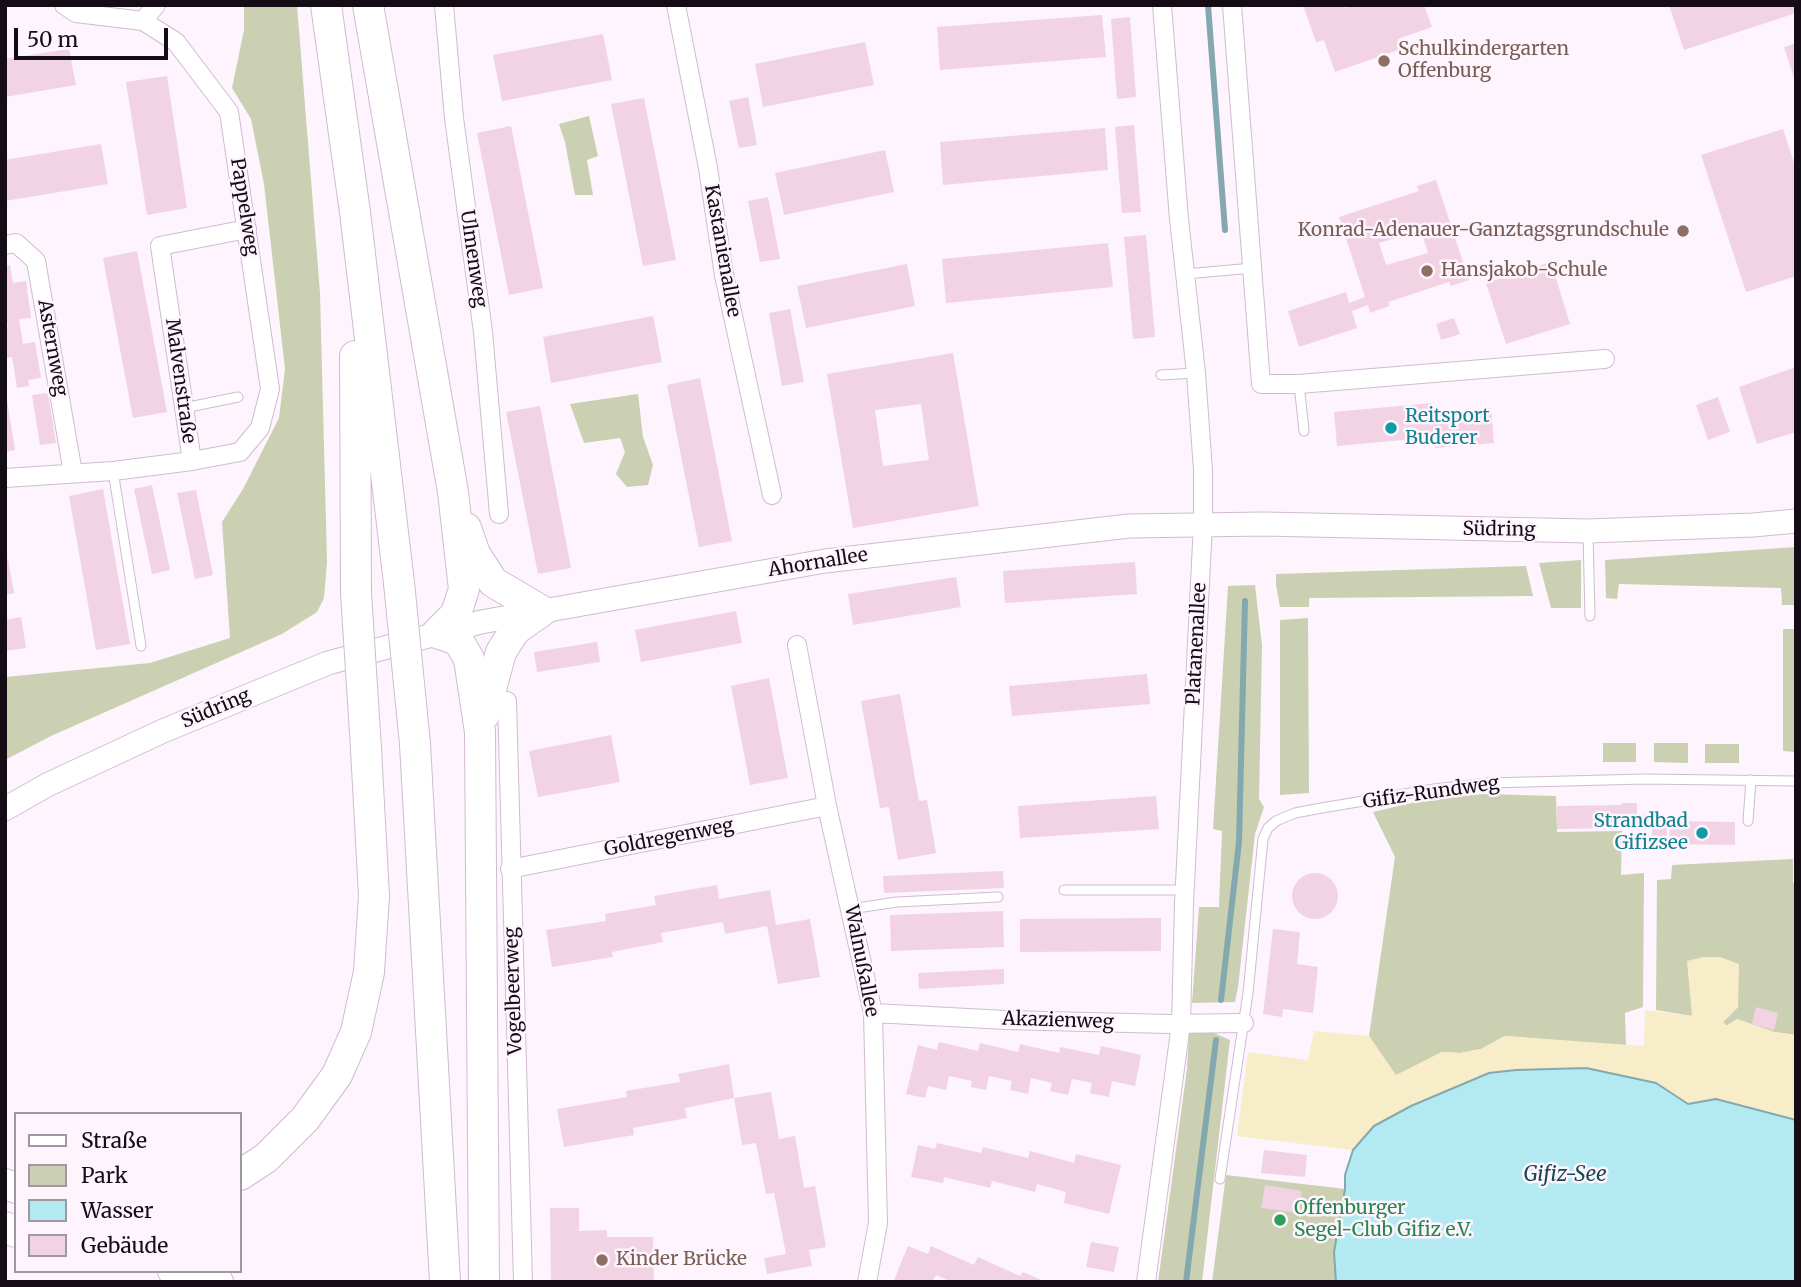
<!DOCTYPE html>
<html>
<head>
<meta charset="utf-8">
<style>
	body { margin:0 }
	#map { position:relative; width:1801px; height:1287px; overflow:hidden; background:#fdf4fd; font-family:Merriweather,serif }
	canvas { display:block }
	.frame { position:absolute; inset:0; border:7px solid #150d15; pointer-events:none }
	.legend { position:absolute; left:14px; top:1112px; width:228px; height:161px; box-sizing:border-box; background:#fdf4fd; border:2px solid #a098a0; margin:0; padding:9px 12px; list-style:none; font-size:21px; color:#150d15 }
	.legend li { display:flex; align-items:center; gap:14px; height:35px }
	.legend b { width:35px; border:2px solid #a098a0 }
	.scale { position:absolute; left:14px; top:28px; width:154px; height:32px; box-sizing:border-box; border:4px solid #150d15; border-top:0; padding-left:9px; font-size:21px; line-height:24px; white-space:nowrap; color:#150d15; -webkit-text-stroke:5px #fdf4fd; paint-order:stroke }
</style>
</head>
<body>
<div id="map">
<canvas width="1801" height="1287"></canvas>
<div class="frame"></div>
<ul class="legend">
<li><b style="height:9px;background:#fff"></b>Straße</li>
<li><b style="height:19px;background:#cad0b1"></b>Park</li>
<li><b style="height:19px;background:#b3eaf2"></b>Wasser</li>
<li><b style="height:19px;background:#f2d3e4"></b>Gebäude</li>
</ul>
<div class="scale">50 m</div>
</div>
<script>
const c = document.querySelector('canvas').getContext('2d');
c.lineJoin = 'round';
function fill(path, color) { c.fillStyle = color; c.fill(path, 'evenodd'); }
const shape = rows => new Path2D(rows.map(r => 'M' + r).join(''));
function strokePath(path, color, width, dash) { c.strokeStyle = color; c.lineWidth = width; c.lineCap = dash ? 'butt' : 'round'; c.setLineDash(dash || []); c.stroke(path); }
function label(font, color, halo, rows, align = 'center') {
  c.font = font + ' Merriweather,serif'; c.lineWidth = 5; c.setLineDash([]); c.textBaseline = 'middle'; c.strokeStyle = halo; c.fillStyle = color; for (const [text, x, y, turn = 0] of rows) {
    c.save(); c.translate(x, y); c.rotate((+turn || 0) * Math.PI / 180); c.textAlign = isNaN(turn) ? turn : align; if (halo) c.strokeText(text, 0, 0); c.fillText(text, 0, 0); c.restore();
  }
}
fill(shape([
	[244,5,297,5,320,293,327,562,324,598,317,612,282,634,51,736,5,760,5,677,150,663,230,638,222,522,243,489,279,418,285,369,264,184,251,119,232,88,244,30],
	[589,116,598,156,587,160,593,195,575,195,565,142,559,124],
	[638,394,643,437,653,465,648,485,627,487,616,474,625,452,620,438,584,443,570,404],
	[1796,547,1796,605,1782,605,1781,588,1619,584,1617,599,1606,598,1605,560],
	[1581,560,1581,608,1551,608,1539,563],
	[1526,566,1533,596,1309,598,1309,607,1280,607,1276,585,1276,574],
	[1255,585,1262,645,1259,799,1264,807,1255,834,1238,987,1235,1002,1192,1003,1199,907,1219,907,1222,831,1213,829,1228,586],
	[1308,618,1309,793,1280,795,1280,620],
	[1783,629,1796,629,1796,752,1783,751],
	[1603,743,1636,743,1636,762,1603,762],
	[1654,743,1688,743,1688,763,1654,762],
	[1705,744,1739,744,1739,763,1705,763],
	[1485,794,1556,796,1557,832,1622,831,1621,875,1644,873,1643,1007,1625,1013,1626,1046,1505,1036,1481,1049,1460,1053,1442,1052,1396,1076,1369,1036,1395,857,1373,812,1433,798],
	[1793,859,1793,883,1796,884,1796,1035,1774,1032,1737,1019,1727,1026,1723,1022,1738,1007,1692,1016,1656,1010,1657,880,1671,879,1672,865],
	[1189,1032,1214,1033,1230,1040,1202,1282,1158,1282,1187,1069],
	[1226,1175,1345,1189,1334,1252,1336,1282,1212,1282]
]), '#cad0b1');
fill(shape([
	[1703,957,1720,957,1739,964,1738,1007,1723,1022,1726,1026,1737,1019,1774,1032,1796,1035,1796,1120,1716,1100,1688,1104,1656,1083,1538,1069,1489,1073,1411,1106,1374,1126,1353,1150,1237,1136,1248,1052,1308,1060,1314,1031,1369,1036,1396,1075,1442,1052,1460,1053,1481,1049,1505,1036,1644,1046,1645,1010,1692,1016,1687,961]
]), '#f7edc8');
const water = shape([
	[1586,1068,1656,1083,1688,1104,1716,1099,1796,1120,1796,1282,1336,1282,1334,1252,1345,1189,1345,1175,1353,1150,1374,1126,1411,1106,1489,1073,1516,1070,1586,1068]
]);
fill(water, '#b3eaf2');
strokePath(water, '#84a8b0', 2);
strokePath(shape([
	[1208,5,1225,230],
	[1221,1000,1239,842,1245,601],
	[1186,1282,1216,1040]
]), '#84a8b0', 6);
fill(shape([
	[1303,5,1343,5,1344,8,1352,5,1424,5,1432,27,1398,39,1401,49,1335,72,1324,40,1316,42],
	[1669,5,1796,5,1796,13,1684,50],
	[1102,15,1106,57,940,70,937,27],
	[1130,17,1136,97,1117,99,1111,19],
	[603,34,612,80,502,101,493,55],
	[865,42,874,85,763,107,755,64],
	[1796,43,1796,81,1795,81,1784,47],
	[69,49,76,85,5,97,5,59],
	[167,76,187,208,147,215,126,82],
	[748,97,757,145,739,148,729,101],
	[644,98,676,260,643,266,611,104],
	[1134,125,1141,212,1122,213,1115,127],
	[511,126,543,288,509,295,477,133],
	[1105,128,1108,170,943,185,940,142],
	[1783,129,1796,169,1796,276,1746,292,1701,155],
	[101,144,108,184,5,201,5,160],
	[885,150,894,192,784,215,775,173],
	[1436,180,1469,280,1451,286,1449,282,1388,302,1389,306,1370,313,1368,305,1352,311,1357,328,1299,347,1288,311,1346,292,1349,303,1365,297,1339,217,1419,191,1417,186],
	[1421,231,1428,253,1386,265,1379,243],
	[768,197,780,259,760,262,748,201],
	[1146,235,1155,337,1133,339,1124,237],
	[1108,243,1113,287,946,303,942,259],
	[137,251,167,412,133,418,103,258],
	[1551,262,1570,324,1506,344,1486,283],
	[907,264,915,306,806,328,797,286],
	[10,265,13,283,26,281,31,318,19,319,23,344,35,342,41,378,28,380,29,386,17,388,12,357,5,358,5,327,8,327,5,310,5,266],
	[790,309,804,382,782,386,769,313],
	[653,316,662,362,551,383,543,337],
	[1454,318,1460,334,1441,340,1436,324],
	[953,353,979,506,853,528,827,374],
	[921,404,929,460,883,466,875,410],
	[1796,367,1796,432,1757,444,1739,387],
	[700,378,732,541,699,547,667,385],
	[48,393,56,443,40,445,32,395],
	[1718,397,1730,432,1708,440,1696,405],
	[7,400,15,450,5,452,5,401],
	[1432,403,1433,420,1471,417,1471,410,1491,408,1494,443,1435,448,1435,437,1337,446,1334,412],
	[540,406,571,568,538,574,506,412],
	[152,485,170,570,152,574,134,489],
	[103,489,130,644,96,650,69,496],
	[196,490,213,575,195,579,177,493],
	[8,559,14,593,5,595,5,560],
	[1135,562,1137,594,1005,603,1003,571],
	[956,577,961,607,853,625,848,594],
	[736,611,742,643,641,662,635,630],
	[21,617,26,648,5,651,5,620],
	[597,642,600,662,537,672,534,652],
	[1147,674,1150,704,1012,716,1009,686],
	[769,678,788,778,750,785,731,686],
	[900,694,919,801,927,800,936,853,898,860,889,807,880,808,861,701],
	[611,735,620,782,538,797,529,751],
	[1156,796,1159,829,1020,838,1018,806],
	[1622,803,1637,803,1637,816,1622,817,1622,828,1557,829,1557,806,1622,805],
	[1637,815,1652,815,1652,826,1667,825,1667,839,1652,839,1652,829,1637,829],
	[1670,821,1735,822,1735,845,1669,844],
	[1003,871,1004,888,884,893,883,876],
	'1292 896a23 23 0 1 1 46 0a23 23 0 1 1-46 0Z',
	[717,885,719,899,770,890,776,925,810,919,820,977,778,984,767,926,725,934,723,922,661,933,663,942,612,952,613,957,552,967,546,930,606,921,605,914,656,905,654,896],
	[1003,911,1004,947,891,951,890,915],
	[1161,918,1161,951,1020,952,1020,919],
	[1273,929,1300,932,1297,964,1318,967,1313,1013,1283,1009,1282,1017,1263,1014],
	[1004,969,1004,984,919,989,918,973],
	[1756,1007,1778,1013,1774,1030,1752,1024],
	[939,1042,978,1051,980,1043,1018,1052,1020,1044,1059,1053,1060,1047,1099,1055,1101,1046,1141,1055,1135,1086,1112,1081,1109,1097,1090,1093,1092,1083,1072,1079,1068,1095,1050,1091,1052,1083,1031,1078,1028,1094,1010,1090,1012,1081,989,1076,986,1090,971,1087,972,1081,949,1076,946,1090,928,1086,925,1098,906,1094,918,1045,937,1050],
	[729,1064,734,1098,771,1092,779,1139,795,1136,804,1188,815,1186,826,1247,809,1250,812,1266,767,1274,764,1258,786,1254,774,1193,766,1194,756,1143,742,1145,734,1098,685,1108,687,1118,633,1128,634,1135,564,1147,557,1109,627,1097,626,1091,680,1082,678,1074],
	[937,1143,981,1153,983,1147,1028,1158,1030,1151,1074,1163,1076,1154,1121,1165,1109,1214,1064,1203,1066,1192,1037,1184,1035,1192,992,1181,990,1188,944,1177,943,1183,911,1177,918,1145,935,1149],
	[1264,1150,1307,1155,1305,1177,1261,1173],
	[1265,1185,1302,1191,1299,1213,1261,1208],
	[550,1208,579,1208,579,1231,607,1230,607,1237,653,1237,654,1282,551,1282],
	[1091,1242,1119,1247,1114,1272,1086,1267],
	[908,1246,928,1254,931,1246,974,1265,978,1257,1020,1276,1023,1272,1046,1282,952,1282,936,1275,932,1282,898,1282,894,1280]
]), '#f2d3e4');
const service = shape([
	[1185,274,1253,268],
	[1161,375,1196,373],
	[1299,384,1304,431],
	[184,408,238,397],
	[113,471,141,646],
	[1588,533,1590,616],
	[1748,821,1751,780],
	[1064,890,1185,890],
	[850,909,897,902,998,897],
	[1220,1179,1248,993,1263,839,1268,828,1276,821,1295,813,1316,809,1434,789,1489,783,1644,779,1796,781]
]);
const minor = shape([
	[64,5,76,13,143,21,176,42,229,112,270,389,260,428,240,452,192,461],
	[444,5,454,118,483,332,499,514],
	[676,5,708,168,724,275,772,495],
	[1232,5,1261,384,1299,384,1605,359],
	[143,21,156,5],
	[5,245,16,243,36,261,73,473],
	[5,478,113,471,192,461,160,246,247,229],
	[797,645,827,806,873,1013,878,1223,867,1282],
	[507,701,523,1282],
	[510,869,827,806],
	[873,1013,1006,1020,1169,1024,1244,1023],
	[1146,1282,1181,1024,1184,904,1203,523,1203,470,1196,373,1179,219,1162,5]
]);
const tertiary = shape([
	[5,809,47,785,163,731,328,663,481,622,825,561,1129,526,1264,524,1588,531,1753,525,1796,521]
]);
const trunk = shape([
	[326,5,355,212,399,583],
	[368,5,453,492,464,589,456,614,437,633,458,640,469,659,480,732,484,1282],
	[355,356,356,593],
	[466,528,475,554,493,582,542,611,515,630,501,652,484,715],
	[415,744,445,1282],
	[240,1175,266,1158,305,1119,337,1075,356,1032,369,972,374,896,366,749],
	[5,1184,16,1188],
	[5,1227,16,1232],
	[173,1271,218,1282]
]);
strokePath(service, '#d1bbd3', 11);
strokePath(minor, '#d1bbd3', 20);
strokePath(tertiary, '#d1bbd3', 25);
strokePath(trunk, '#d1bbd3', 32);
strokePath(service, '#fff', 9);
strokePath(minor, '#fff', 18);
strokePath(tertiary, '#fff', 23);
strokePath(trunk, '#fff', 30);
const trunkBridge = shape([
	[399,583,415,744],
	[356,593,366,749]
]);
strokePath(trunkBridge, '#d1bbd3', 32, []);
strokePath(trunkBridge, '#fff', 30);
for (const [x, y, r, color] of [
	[1384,61,7,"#8d6e63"],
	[1683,231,7,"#8d6e63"],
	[1427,271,7,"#8d6e63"],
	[1391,428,7,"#0f9aa8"],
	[1702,833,7,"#0f9aa8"],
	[1280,1220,7,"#2e9e5b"],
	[602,1260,7,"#8d6e63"]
]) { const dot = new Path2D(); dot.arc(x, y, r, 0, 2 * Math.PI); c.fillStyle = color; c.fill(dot); strokePath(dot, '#fdf4fd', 2.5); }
label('19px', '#785e54', '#fdf4fd', [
	["Schulkindergarten",1398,50],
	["Offenburg",1398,72],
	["Konrad-Adenauer-Ganztagsgrundschule",1669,231,"right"],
	["Hansjakob-Schule",1441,271],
	["Kinder Brücke",616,1260]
], 'left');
label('19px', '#150d15', '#fdf4fd', [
	["Pappelweg",244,207,81],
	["Kastanienallee",722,251,80],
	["Ulmenweg",473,259,82],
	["Asternweg",52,348,80],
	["Malvenstraße",180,381,82],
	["Südring",1499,530,1],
	["Ahornallee",818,563,-9],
	["Platanenallee",1197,644,-87],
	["Südring",216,709,-23],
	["Gifiz-Rundweg",1431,793,-8],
	["Goldregenweg",669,838,-11],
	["Walnußallee",861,961,79],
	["Vogelbeerweg",514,991,-92],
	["Akazienweg",1058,1021,2]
]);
label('19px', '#0d838f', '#fdf4fd', [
	["Reitsport",1405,417],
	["Buderer",1405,439],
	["Strandbad",1688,822,"right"],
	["Gifizsee",1688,844,"right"]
], 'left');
label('19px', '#27864d', '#fdf4fd', [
	["Offenburger",1294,1209],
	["Segel-Club Gifiz e.V.",1294,1231]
], 'left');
label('italic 21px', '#18484f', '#fdf4fd', [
	["Gifiz-See",1565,1175]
]);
</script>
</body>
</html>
